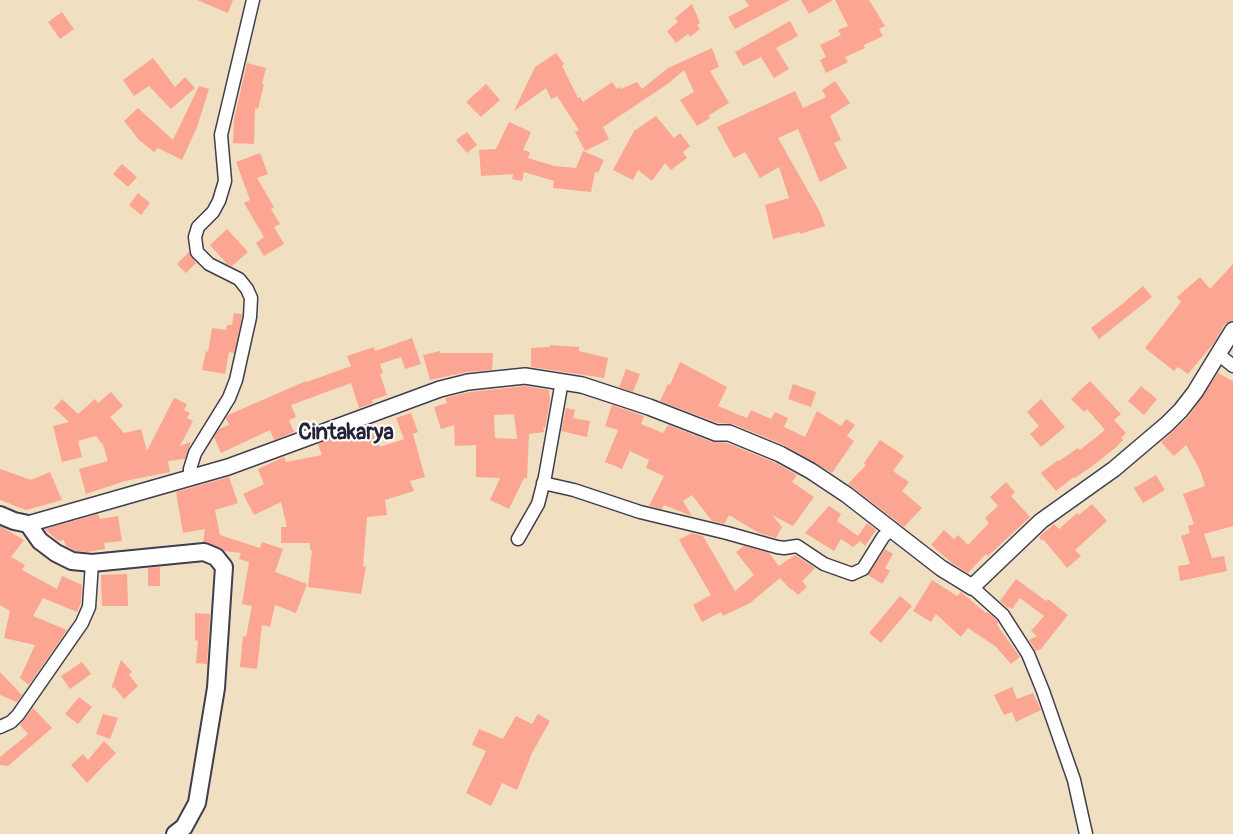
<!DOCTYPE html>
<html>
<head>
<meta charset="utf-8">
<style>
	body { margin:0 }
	canvas { display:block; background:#f0dfc0 }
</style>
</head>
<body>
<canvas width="1233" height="834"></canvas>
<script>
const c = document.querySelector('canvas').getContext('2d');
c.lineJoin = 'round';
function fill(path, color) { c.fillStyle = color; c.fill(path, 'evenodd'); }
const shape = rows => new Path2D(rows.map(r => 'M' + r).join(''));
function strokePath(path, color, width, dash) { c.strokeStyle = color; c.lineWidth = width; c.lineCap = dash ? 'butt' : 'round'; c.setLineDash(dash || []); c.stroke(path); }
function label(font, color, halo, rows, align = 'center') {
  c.font = font + ' Pangolin,sans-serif'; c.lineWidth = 4.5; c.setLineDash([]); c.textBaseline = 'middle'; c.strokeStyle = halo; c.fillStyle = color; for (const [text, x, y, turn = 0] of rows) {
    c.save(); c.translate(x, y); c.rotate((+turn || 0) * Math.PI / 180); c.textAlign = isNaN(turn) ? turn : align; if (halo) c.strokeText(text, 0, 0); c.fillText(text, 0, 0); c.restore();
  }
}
fill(shape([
	[197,0,233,0,228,13],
	[745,0,790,0,735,29,728,17,749,6],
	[801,0,833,0,809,14],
	[835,0,869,0,885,26,879,29,883,36,864,45,865,48,845,57,848,62,826,73,820,60,826,57,820,45,841,35,838,30,848,26],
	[692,4,700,23,697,25,700,29,690,37,688,34,676,43,667,31,678,22,675,18],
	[62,12,74,29,60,39,48,22],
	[790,21,798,36,776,48,789,69,774,78,761,57,743,66,735,52],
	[712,48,719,67,710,71,729,103,709,115,710,118,697,126,680,100,694,92,684,70,669,83,603,127,609,139,585,151,575,132,579,130,557,96,551,99,546,88,514,111,535,67,556,53,564,64,562,66,578,98,580,97,583,102,612,82,617,89,620,87,621,89,637,82,642,89,668,68],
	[153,58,175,87,185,77,195,88,171,109,149,86,134,96,123,80],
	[247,63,266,68,262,84,264,84,258,109,255,108,254,144,233,143,234,119],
	[835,81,850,103,830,116,841,140,834,143,847,168,820,182,798,129,778,138,820,212,825,226,800,234,800,232,773,239,765,205,789,198,779,167,760,178,745,152,734,158,717,127,795,91,803,108,826,97,822,90],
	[486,84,500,100,481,117,466,102],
	[199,86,209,89,197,127,182,160,158,148,154,152,139,140,124,121,138,108,173,140],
	[656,116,674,138,680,133,690,146,683,152,687,158,671,170,665,163,652,181,638,170,633,180,613,170,634,131],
	[509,122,531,132,523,150,530,152,528,158,554,166,576,168,583,151,604,160,598,173,595,172,591,192,553,188,554,181,524,172,522,181,512,179,513,174,481,176,479,150,496,149],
	[467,132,477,145,467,153,456,140],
	[260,153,268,174,257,178,274,207,271,209,280,224,274,227,284,244,264,256,256,243,264,237,244,203,250,200,236,162],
	[122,164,137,177,128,187,113,174],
	[138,193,150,203,141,215,129,205],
	[227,229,248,252,232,266,227,264,210,245],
	[189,252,196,263,186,273,177,264],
	[1233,264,1233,320,1225,324,1214,343,1188,374,1178,367,1174,371,1145,348,1181,302,1177,297,1200,277,1210,289],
	[1143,286,1152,297,1099,339,1091,328,1121,305],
	[234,313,242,314,242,316,234,353,229,352,225,374,202,370,206,351,208,352,212,328,226,330,227,325,232,325],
	[412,338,421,364,405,369,401,357,380,364,383,373,380,374,387,395,372,400,373,403,359,408,351,383,291,405,296,417,289,420,294,432,274,440,270,430,221,453,214,437,219,429,229,425,226,418,228,415,306,381,307,382,351,366,347,356,374,347,375,351],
	[550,345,579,347,579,351,608,358,604,378,531,367,531,348,550,347],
	[440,351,440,353,493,353,492,370,467,372,430,380,423,355],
	[680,362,727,387,718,406,747,418,751,410,771,419,775,412,788,418,784,427,805,437,817,411,841,426,846,419,855,425,847,436,854,441,832,473,784,445,733,424,718,423,660,401,668,384,670,385],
	[626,369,640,374,633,392,619,387],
	[1218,373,1233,381,1233,526,1204,534,1212,558,1224,556,1227,571,1180,581,1178,566,1190,564,1181,536,1190,533,1188,526,1194,524,1183,494,1205,486,1200,470,1186,445,1174,456,1161,442,1189,416],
	[1090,381,1121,414,1114,420,1126,433,1121,438,1123,440,1115,448,1091,467,1075,478,1074,477,1056,491,1041,473,1058,460,1059,461,1078,448,1080,450,1105,430,1087,409,1084,412,1071,399],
	[793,384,816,392,811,407,788,399],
	[525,386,549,390,550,401,545,428,543,427,544,432,529,434,527,479,524,478,509,509,490,500,500,478,476,477,476,445,455,446,454,425,441,429,434,407,447,403,445,398,470,392],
	[514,414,517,439,495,438,494,415],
	[1141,386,1157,399,1144,415,1128,401],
	[111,392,123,406,110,417,124,433,141,429,147,451,174,398,187,404,184,410,190,413,187,418,193,421,180,446,190,442,190,445,185,459,168,461,170,472,125,481,86,494,79,469,108,461,103,445,96,436,78,441,82,457,62,462,53,426,69,422,54,408,62,399,78,414,95,399,98,403],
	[1041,399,1065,427,1041,447,1030,434,1039,426,1027,412],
	[612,405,644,416,641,424,663,433,668,425,712,442,727,443,776,463,797,475,792,482,814,497,793,526,772,515,782,527,776,538,759,533,729,515,724,524,712,521,692,495,683,501,692,516,664,505,662,509,649,506,664,476,646,468,649,460,630,451,622,469,605,462,618,430,605,426],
	[566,408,575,410,573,418,590,421,587,437,561,431],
	[411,413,418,432,413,434,425,477,410,481,414,491,385,500,387,515,367,517,363,566,366,567,361,594,308,587,312,550,310,550,310,543,281,543,281,527,287,527,281,502,254,515,243,494,264,484,258,469,284,457,286,462,322,455,318,444,373,424,380,447,404,439,396,418],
	[880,440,904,456,893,471,909,482,902,491,922,508,904,527,848,484,866,465,864,463],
	[0,469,31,480,50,472,62,500,26,510,0,500],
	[1156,475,1165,490,1143,503,1134,488],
	[229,477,238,503,215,510,220,535,260,548,262,542,283,549,275,572,307,584,296,613,275,605,270,627,262,625,257,669,240,667,243,636,246,637,252,606,242,604,249,562,239,559,241,553,224,551,203,542,205,529,183,533,176,492],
	[1006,482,1015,492,1011,496,1030,517,988,556,986,554,968,573,952,563,931,545,944,530,954,539,958,535,968,545,989,523,985,518,998,506,990,497],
	[1092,504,1107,521,1075,550,1081,556,1067,568,1043,539,1042,541,1039,537,1054,524,1059,529,1077,513,1079,515],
	[829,506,841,514,837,521,858,536,867,523,876,530,865,546,860,541,853,547,841,539,834,551,805,533],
	[98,514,100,519,118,516,122,541,104,543,105,549,88,552,75,551,66,546,64,540,58,541,45,529],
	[0,526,24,540,11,557,25,565,22,570,57,589,62,576,82,585,81,602,77,612,43,598,33,616,67,630,29,685,20,678,35,645,4,638,10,611,0,605],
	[691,533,703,536,735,591,754,575,736,552,744,546,769,553,779,566,795,555,815,568,802,581,807,587,798,595,792,589,791,590,780,578,750,603,723,616,721,612,702,622,693,605,711,595,679,540],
	[885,549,893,554,885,568,890,571,882,584,868,575],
	[160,567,160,586,148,586,148,568],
	[127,574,128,606,102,606,101,575],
	[1016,579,1046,601,1048,599,1068,615,1041,649,1036,651,1029,640,1037,636,1031,631,1044,616,1020,598,1012,609,1009,607,1008,608,1000,601],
	[932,580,957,596,961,592,986,613,987,612,997,620,998,623,997,625,1020,657,1011,664,995,646,968,628,961,637,936,614,931,622,913,611],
	[900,596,912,606,881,643,869,633],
	[195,613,210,614,207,664,196,663,198,641,195,640],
	[121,660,132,672,129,675,138,686,124,699,114,687,111,689],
	[82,662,91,674,70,689,61,676],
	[0,672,22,695,17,702,0,695],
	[1012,687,1017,699,1033,693,1041,710,1016,722,1012,712,1004,715,994,695],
	[79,697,92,707,78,724,65,714],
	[33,708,52,728,8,766,0,765,0,757,28,734,20,725],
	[103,714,118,718,110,739,96,734],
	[538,714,550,721,532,753,517,790,502,783,491,806,466,793,486,751,472,745,479,729,503,739,516,716,532,724],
	[104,741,116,753,87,783,71,765,83,754,88,760]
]), '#fda593');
const minor = shape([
	[1218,354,1233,366],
	[190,478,190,469,195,453,229,398,236,380,250,317,251,298,247,289,239,279,209,264,197,252,195,237,198,227,213,212,219,201,225,181,221,135,253,0],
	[543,483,574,490,640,512,727,533,777,547,784,548,797,546,824,564,852,574,863,569,883,537,891,529],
	[518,539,538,504,545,477,562,381],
	[972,587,1003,615,1028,654,1043,691,1074,780,1086,834],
	[0,727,11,722,18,715,82,623,89,607,92,563]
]);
const tertiary = shape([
	[28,524,228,467,440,389,468,382,525,376,582,385,649,407,716,433,729,433,780,454,811,471,847,495,941,568,972,587,1041,521,1114,469,1167,424,1181,410,1195,392,1233,330]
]);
const secondary = shape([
	[0,515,14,521,28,524,40,541,56,553,72,561,92,563,204,552,216,557,224,567,216,688,197,803,184,827,175,834]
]);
strokePath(minor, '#413e4f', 15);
strokePath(tertiary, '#413e4f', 18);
strokePath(secondary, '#413e4f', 20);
strokePath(minor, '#fff', 12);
strokePath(tertiary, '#fff', 15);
strokePath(secondary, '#fff', 16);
label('bold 22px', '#22223b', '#fdfcf7', [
	["Cintakarya",346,433]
]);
</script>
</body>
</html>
